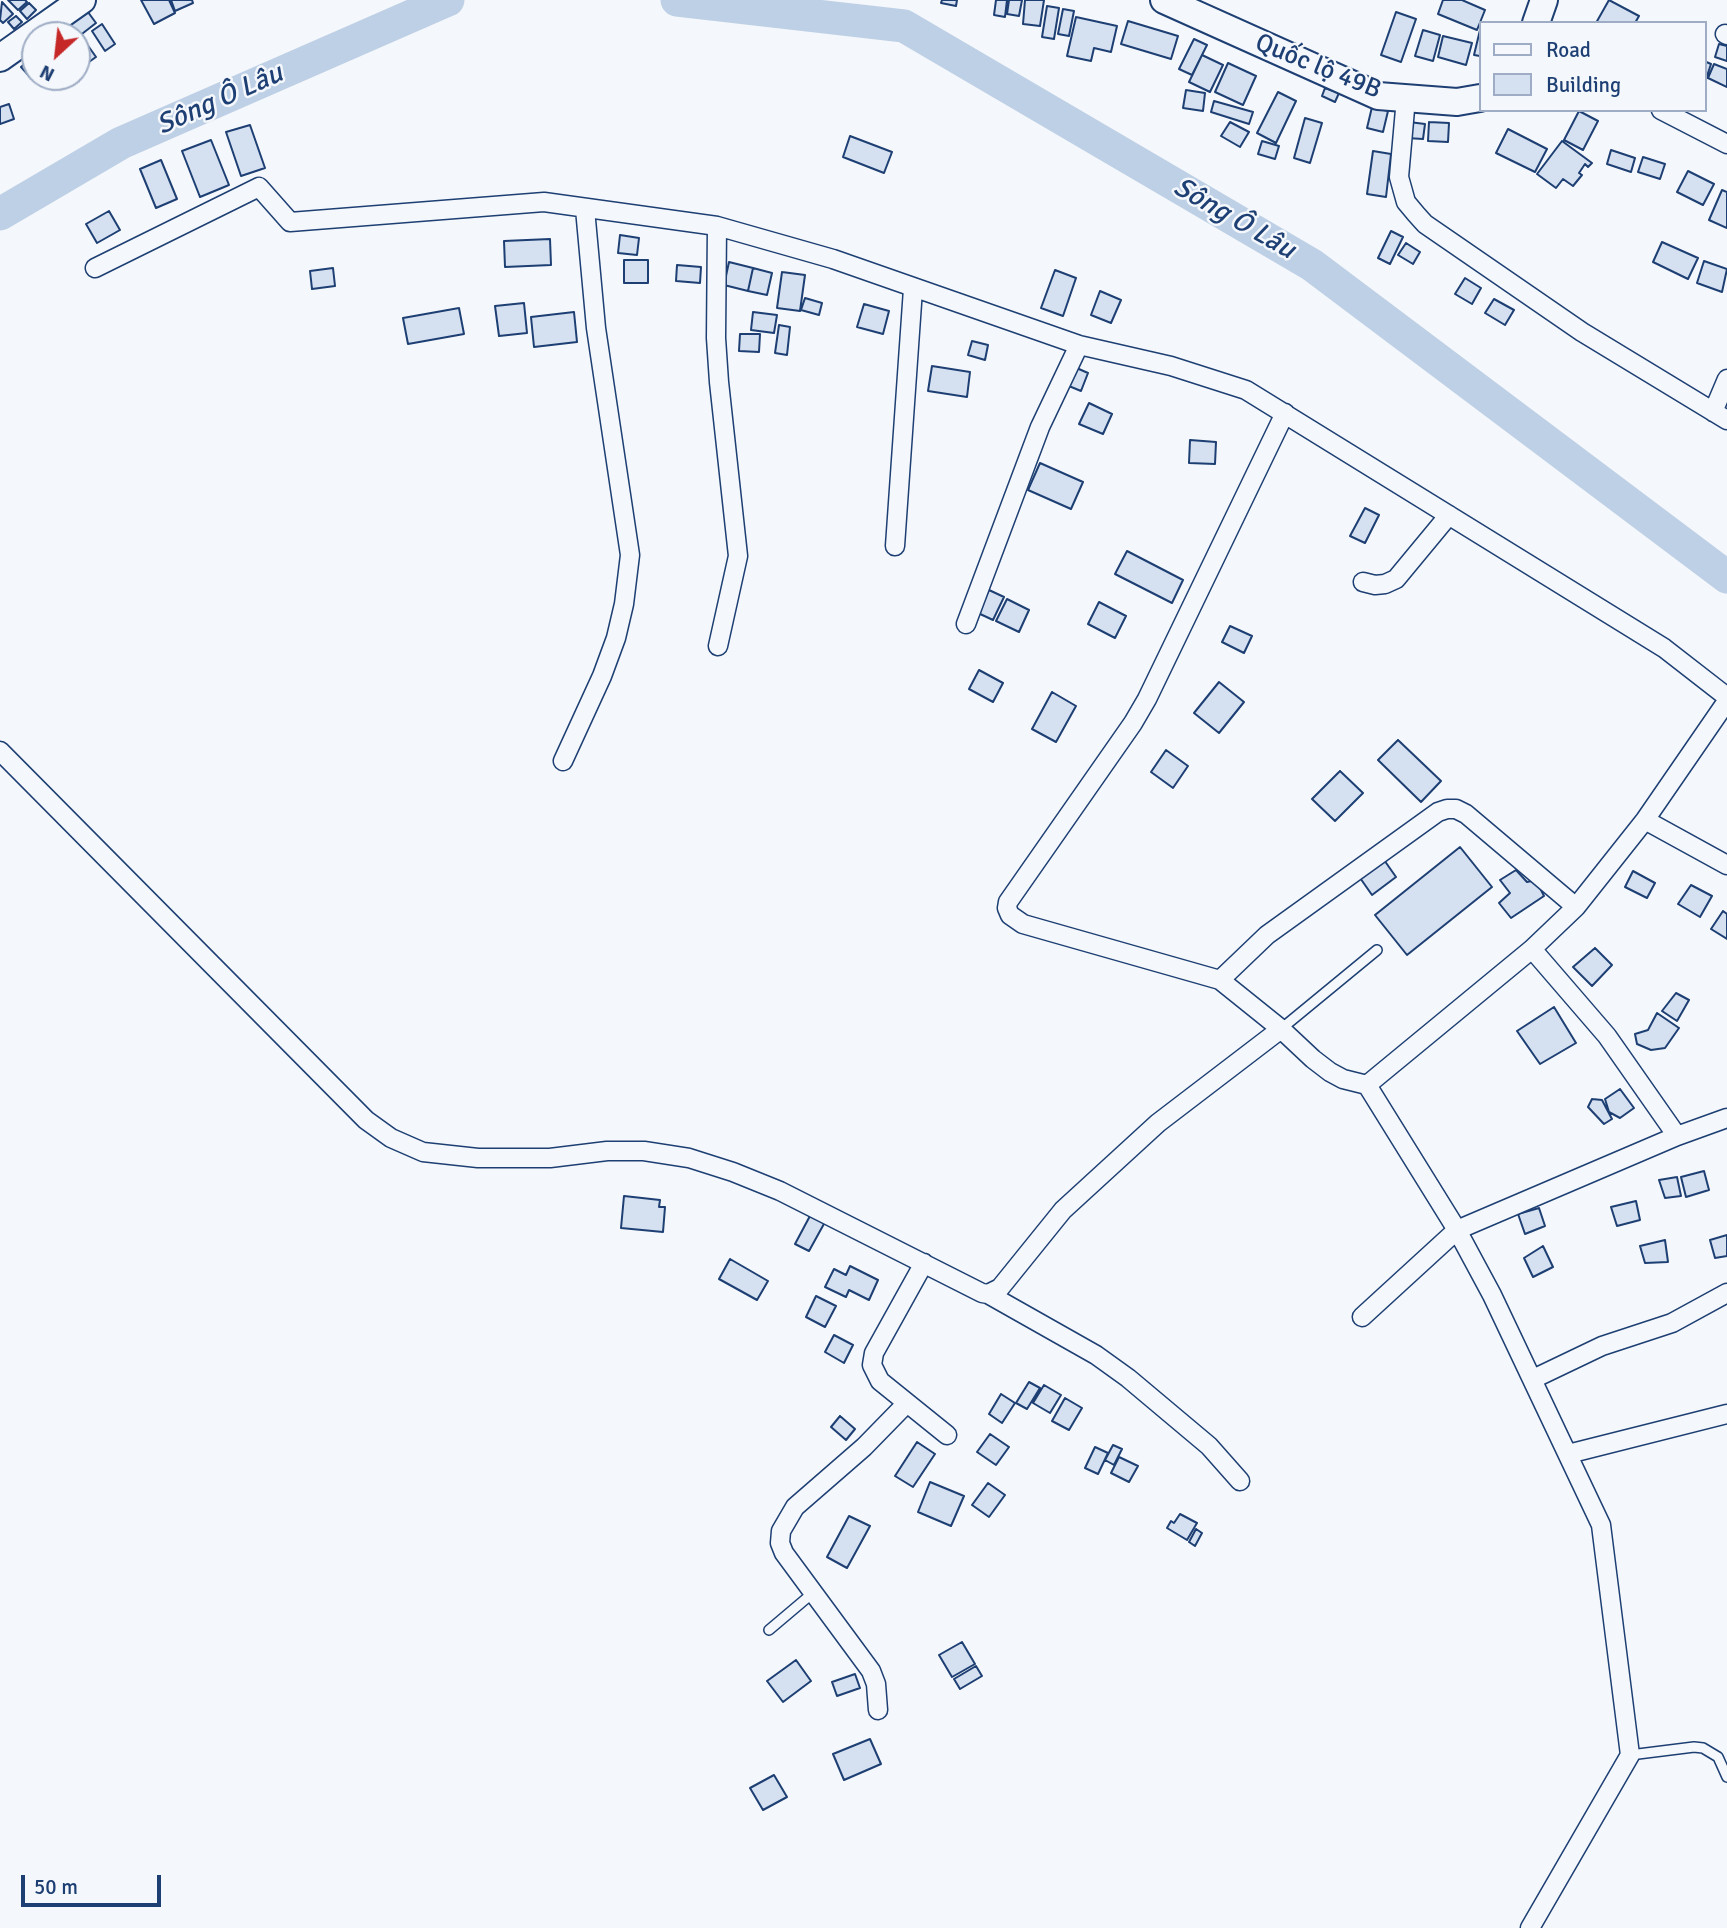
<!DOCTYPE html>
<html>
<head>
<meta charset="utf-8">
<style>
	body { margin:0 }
	#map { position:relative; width:1727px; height:1928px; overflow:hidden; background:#f4f7fb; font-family:Signika,sans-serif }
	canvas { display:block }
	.legend { position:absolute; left:1479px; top:21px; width:228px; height:91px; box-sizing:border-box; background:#f4f7fb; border:2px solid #9eadc5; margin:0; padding:9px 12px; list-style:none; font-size:21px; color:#1d3f73 }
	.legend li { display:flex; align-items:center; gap:14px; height:35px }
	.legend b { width:35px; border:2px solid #9eadc5 }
	.north { position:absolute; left:21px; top:21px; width:70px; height:70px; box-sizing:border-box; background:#f4f7fb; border:2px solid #9eadc5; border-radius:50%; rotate:207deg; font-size:19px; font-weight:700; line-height:28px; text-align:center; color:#1d3f73 }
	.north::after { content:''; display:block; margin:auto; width:24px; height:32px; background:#c62828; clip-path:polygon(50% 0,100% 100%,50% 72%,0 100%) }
	.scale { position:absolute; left:21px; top:1875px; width:140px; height:32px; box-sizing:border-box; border:4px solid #1d3f73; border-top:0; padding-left:9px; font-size:21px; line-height:24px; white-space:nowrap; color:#1d3f73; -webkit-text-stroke:5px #f4f7fb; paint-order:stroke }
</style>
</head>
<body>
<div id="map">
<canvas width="1727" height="1928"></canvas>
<ul class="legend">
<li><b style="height:9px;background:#f4f7fb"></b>Road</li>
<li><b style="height:19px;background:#d5e0f0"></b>Building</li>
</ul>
<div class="north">N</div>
<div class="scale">50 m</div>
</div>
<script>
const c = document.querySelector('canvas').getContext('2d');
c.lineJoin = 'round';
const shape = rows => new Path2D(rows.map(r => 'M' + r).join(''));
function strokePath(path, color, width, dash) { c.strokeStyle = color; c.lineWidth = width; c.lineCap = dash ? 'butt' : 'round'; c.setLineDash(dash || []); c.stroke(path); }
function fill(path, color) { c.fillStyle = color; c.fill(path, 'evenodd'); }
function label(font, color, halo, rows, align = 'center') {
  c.font = font + ' Signika,sans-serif'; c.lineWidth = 5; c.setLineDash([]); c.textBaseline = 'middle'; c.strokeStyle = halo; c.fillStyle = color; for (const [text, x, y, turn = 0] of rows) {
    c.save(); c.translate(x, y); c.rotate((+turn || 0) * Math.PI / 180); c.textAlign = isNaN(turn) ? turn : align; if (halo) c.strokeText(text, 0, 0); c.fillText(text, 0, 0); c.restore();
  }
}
strokePath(shape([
	[677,0,904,26,1312,265,1727,577],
	[0,214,121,143,448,0]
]), '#bed0e5', 33);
const building = shape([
	[8,0,25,0,27,2,18,10,8,0],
	[141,0,169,0,175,13,154,24,141,0],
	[171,0,192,0,193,3,175,11,171,0],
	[942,0,957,0,956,6,941,3,942,0],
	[996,0,1007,0,1005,17,994,15,996,0],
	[1009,0,1022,0,1019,16,1007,14,1009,0],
	[1025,0,1044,0,1040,26,1023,24,1025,0],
	[1443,0,1462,0,1485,10,1477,30,1438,14,1443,0],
	[1609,0,1639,16,1635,23,1596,23,1609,0],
	[2,2,13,14,3,23,0,20,2,2],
	[29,3,36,10,27,19,20,11,29,3],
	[1047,6,1059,8,1054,39,1042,37,1047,6],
	[85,8,96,23,78,37,66,22,85,8],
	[1063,9,1074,11,1069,36,1058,34,1063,9],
	[1396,12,1416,19,1401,62,1381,55,1396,12],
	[16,16,22,22,14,29,8,22,16,16],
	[1076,17,1117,26,1111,52,1094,48,1091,61,1067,56,1076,17],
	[1128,21,1178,36,1171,59,1121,44,1128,21],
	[102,24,115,44,105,51,92,31,102,24],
	[65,25,73,35,51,35,65,25],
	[1423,30,1440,35,1433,61,1415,56,1423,30],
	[1480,30,1480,56,1474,55,1480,30],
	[1443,36,1472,43,1466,65,1438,57,1443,36],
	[1194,39,1207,45,1192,75,1179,69,1194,39],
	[84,40,96,57,79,69,77,66,77,45,84,40],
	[1719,44,1727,46,1727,61,1715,57,1719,44],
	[35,55,35,73,30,77,21,67,35,55],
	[1202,55,1223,65,1210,92,1189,82,1202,55],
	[1704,61,1711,64,1704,85,1704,61],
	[1228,63,1256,76,1243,105,1215,92,1228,63],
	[1714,64,1727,69,1727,87,1708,78,1714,64],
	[1325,88,1339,93,1335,102,1322,96,1325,88],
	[1186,90,1205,93,1203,111,1183,108,1186,90],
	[1278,92,1296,101,1276,143,1257,133,1278,92],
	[1214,101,1253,112,1249,124,1211,112,1214,101],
	[9,104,14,119,0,124,0,107,9,104],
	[1372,107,1388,111,1383,132,1367,128,1372,107],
	[1579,111,1598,121,1583,150,1564,140,1579,111],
	[1305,118,1322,123,1310,163,1294,158,1305,118],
	[1230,122,1249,132,1240,147,1221,136,1230,122],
	[1409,122,1425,124,1423,139,1407,138,1409,122],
	[1429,122,1449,123,1448,142,1428,141,1429,122],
	[250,125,265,168,241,176,226,132,250,125],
	[1508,129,1547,149,1535,172,1496,153,1508,129],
	[850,136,892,152,884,173,843,157,850,136],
	[211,140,229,185,200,197,182,151,211,140],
	[1262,141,1279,146,1275,159,1258,154,1262,141],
	[1562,141,1592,163,1588,167,1585,164,1579,173,1582,175,1573,186,1563,179,1556,188,1537,174,1562,141],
	[1611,150,1635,158,1631,172,1607,164,1611,150],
	[1373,151,1391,154,1386,197,1367,194,1373,151],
	[1643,157,1665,164,1660,179,1638,172,1643,157],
	[161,160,177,199,156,208,140,169,161,160],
	[1688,171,1714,184,1703,205,1677,192,1688,171],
	[1722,190,1727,192,1727,228,1709,220,1722,190],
	[109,211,120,230,97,243,86,224,109,211],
	[1391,231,1403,237,1390,264,1378,258,1391,231],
	[620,235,639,238,637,255,618,253,620,235],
	[550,239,551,265,505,267,504,241,550,239],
	[1662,242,1698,258,1688,279,1653,262,1662,242],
	[1406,243,1420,252,1413,264,1398,255,1406,243],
	[624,260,648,260,648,283,624,283,624,260],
	[1704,261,1727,269,1722,292,1697,283,1704,261],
	[729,262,753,268,748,291,724,285,729,262],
	[677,265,701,267,700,283,676,281,677,265],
	[333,268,335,286,312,289,310,271,333,268],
	[753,268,772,273,767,295,748,291,753,268],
	[1055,270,1076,278,1063,316,1041,308,1055,270],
	[782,272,805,275,800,311,777,308,782,272],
	[1465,278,1481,288,1472,304,1455,294,1465,278],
	[1100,291,1121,300,1111,323,1091,315,1100,291],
	[805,298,822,303,819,315,801,310,805,298],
	[1494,299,1514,310,1505,325,1485,313,1494,299],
	[524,303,527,333,499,336,495,306,524,303],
	[864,304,889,311,883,334,857,327,864,304],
	[459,308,464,334,408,344,403,318,459,308],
	[574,312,577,342,534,347,531,317,574,312],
	[753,312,777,315,774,333,751,330,753,312],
	[779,325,790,327,787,355,775,353,779,325],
	[740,334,760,334,759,352,739,351,740,334],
	[972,341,988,345,985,360,968,355,972,341],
	[932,366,970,372,967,397,928,391,932,366],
	[1072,366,1088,373,1081,391,1064,384,1072,366],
	[1089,403,1112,414,1103,434,1079,424,1089,403],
	[1190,440,1216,442,1215,464,1189,463,1190,440],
	[1040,463,1083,482,1071,509,1028,490,1040,463],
	[1365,508,1379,515,1365,543,1350,536,1365,508],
	[1127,551,1183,580,1172,603,1115,574,1127,551],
	[989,590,1004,597,993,620,978,613,989,590],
	[1007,599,1029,610,1019,632,996,621,1007,599],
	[1099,602,1126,616,1115,638,1088,624,1099,602],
	[1230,626,1252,636,1244,653,1222,642,1230,626],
	[979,670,1003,683,993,702,969,689,979,670],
	[1219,682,1244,702,1219,733,1194,713,1219,682],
	[1052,692,1076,706,1056,742,1032,729,1052,692],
	[1398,740,1441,781,1421,802,1378,760,1398,740],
	[1166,750,1188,766,1173,788,1151,772,1166,750],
	[1340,771,1363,793,1335,821,1312,799,1340,771],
	[1460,847,1492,887,1407,955,1375,915,1460,847],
	[1382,857,1396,877,1372,895,1358,875,1382,857],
	[1516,870,1527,882,1536,880,1544,896,1511,918,1499,903,1510,893,1500,880,1516,870],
	[1633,871,1655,883,1647,898,1625,887,1633,871],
	[1691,885,1712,896,1700,917,1678,904,1691,885],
	[1723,911,1727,914,1727,939,1711,929,1723,911],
	[1595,948,1612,965,1592,986,1573,967,1595,948],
	[1676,993,1689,1000,1677,1021,1662,1011,1676,993],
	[1554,1007,1576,1043,1540,1064,1517,1031,1554,1007],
	[1657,1013,1679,1028,1665,1048,1651,1050,1637,1044,1635,1034,1648,1030,1657,1013],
	[1620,1089,1634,1108,1620,1118,1609,1112,1605,1099,1620,1089],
	[1592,1099,1602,1100,1612,1119,1604,1124,1588,1107,1592,1099],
	[1704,1171,1709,1190,1686,1197,1681,1177,1704,1171],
	[1677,1177,1681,1196,1665,1198,1659,1180,1677,1177],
	[624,1196,660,1200,659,1207,665,1207,663,1232,621,1228,624,1196],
	[1636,1201,1640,1220,1617,1226,1611,1207,1636,1201],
	[1539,1208,1545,1226,1525,1234,1518,1214,1539,1208],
	[811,1214,825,1222,809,1251,795,1244,811,1214],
	[1727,1235,1727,1256,1715,1258,1710,1240,1727,1235],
	[1665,1240,1668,1262,1645,1263,1640,1246,1665,1240],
	[1543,1246,1553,1267,1533,1277,1524,1258,1543,1246],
	[730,1259,768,1281,757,1300,719,1279,730,1259],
	[850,1266,878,1280,869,1300,849,1290,846,1297,825,1287,834,1269,846,1275,850,1266],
	[816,1296,836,1306,825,1327,806,1317,816,1296],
	[834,1335,853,1345,844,1363,825,1352,834,1335],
	[1029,1382,1040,1388,1027,1409,1016,1403,1029,1382],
	[1044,1385,1061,1395,1050,1413,1033,1403,1044,1385],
	[1001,1394,1015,1403,1002,1423,989,1414,1001,1394],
	[1065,1398,1082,1408,1069,1430,1052,1421,1065,1398],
	[840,1416,855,1429,846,1440,831,1427,840,1416],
	[990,1434,1009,1447,996,1465,977,1452,990,1434],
	[917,1442,935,1454,913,1487,895,1476,917,1442],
	[1113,1445,1122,1449,1114,1465,1105,1460,1113,1445],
	[1095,1447,1108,1453,1098,1474,1085,1468,1095,1447],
	[1119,1457,1138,1466,1129,1482,1111,1473,1119,1457],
	[930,1482,964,1496,951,1526,918,1512,930,1482],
	[988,1483,1005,1495,989,1517,972,1505,988,1483],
	[1180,1514,1197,1523,1187,1540,1167,1528,1171,1521,1174,1523,1180,1514],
	[849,1516,870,1526,847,1568,827,1557,849,1516],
	[1196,1529,1202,1533,1195,1546,1189,1542,1196,1529],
	[962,1642,975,1664,952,1677,939,1655,962,1642],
	[796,1660,811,1681,783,1702,767,1681,796,1660],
	[976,1666,982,1676,960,1689,954,1679,976,1666],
	[855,1674,860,1688,837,1696,832,1682,855,1674],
	[870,1739,881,1764,844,1780,833,1754,870,1739],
	[774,1775,787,1797,763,1810,750,1788,774,1775]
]);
fill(building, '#d5e0f0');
strokePath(building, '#1d3f73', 2);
const lane = shape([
	[1281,1029,1377,950],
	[769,1630,814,1592],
	[1630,1755,1694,1747,1703,1748,1718,1757,1727,1777]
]);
const street = shape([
	[1725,34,1727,35],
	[1406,98,1399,177,1406,202,1416,214,1425,224,1582,332,1727,420],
	[1661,110,1727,144],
	[717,226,716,338,719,382,738,556,718,646],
	[95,268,259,187,290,222,544,202,717,226,833,259,1079,345,1171,366,1246,390,1664,648,1727,697],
	[1713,412,1727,379],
	[1285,413,1147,699,1133,723,1008,902,1007,908,1010,915,1023,924,1220,980,1281,1029,1313,1059,1330,1072,1343,1079,1367,1085],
	[895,546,913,289],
	[1363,582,1375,585,1385,584,1396,579,1449,515],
	[966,624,1040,427,1079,345],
	[0,751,366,1120,391,1138,423,1152,478,1158,550,1158,607,1151,644,1151,689,1158,733,1172,780,1191,982,1293,988,1294,1000,1288,1063,1210,1158,1123,1281,1029],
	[563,761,602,676,616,638,624,604,630,555,596,328,585,209],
	[1645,820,1727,865],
	[1532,949,1607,1036,1677,1136],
	[1220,980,1267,935,1438,812,1447,809,1456,809,1466,814,1576,907],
	[924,1263,874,1353,872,1365,880,1381,947,1435],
	[988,1294,1096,1355,1128,1378,1209,1446,1240,1481],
	[1362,1317,1457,1230,1677,1136,1727,1118],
	[1533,1379,1602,1346,1672,1323,1727,1293],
	[1568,1454,1727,1414],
	[878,1710,876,1684,871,1671,784,1553,780,1543,781,1531,795,1507,864,1447,907,1403],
	[1530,1928,1630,1755,1601,1525,1492,1295,1457,1230,1367,1085,1532,949,1576,907,1645,820,1727,701]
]);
const primary = shape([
	[1164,0,1378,96,1457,102,1480,98],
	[1536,23,1544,0],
	[0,58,82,0]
]);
strokePath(lane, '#1d3f73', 12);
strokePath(street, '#1d3f73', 21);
strokePath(primary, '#1d3f73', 30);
strokePath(lane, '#f4f7fb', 9);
strokePath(street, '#f4f7fb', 18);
strokePath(primary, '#f4f7fb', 26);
label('26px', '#1d3f73', '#f4f7fb', [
	["Quốc lộ 49B",1318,67,22]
]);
label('italic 28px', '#1d3f73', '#f4f7fb', [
	["Sông Ô Lâu",220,100,-24],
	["Sông Ô Lâu",1234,219,30]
]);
</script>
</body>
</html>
